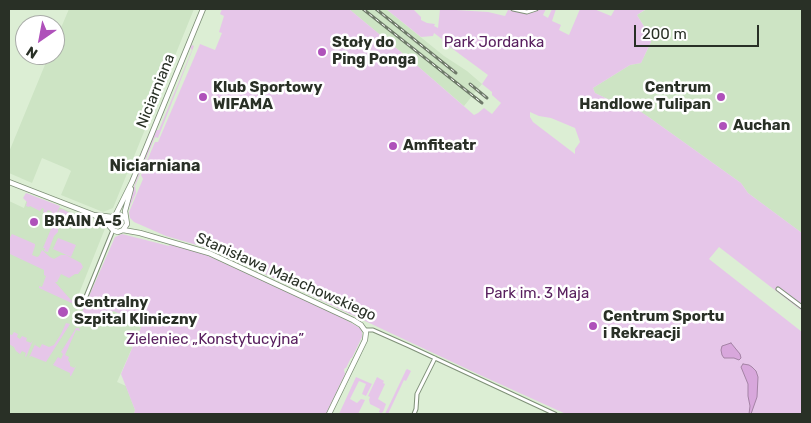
<!DOCTYPE html>
<html>
<head>
<meta charset="utf-8">
<style>
	body { margin:0 }
	#map { position:relative; width:811px; height:423px; overflow:hidden; background:#dceed4; font-family:Rubik,sans-serif }
	canvas { display:block }
	.frame { position:absolute; inset:0; border:10px solid #293026; pointer-events:none }
	.north { position:absolute; left:15px; top:15px; width:50px; height:50px; box-sizing:border-box; background:#fff; border:1px solid #a9aca8; border-radius:50%; rotate:213deg; font-size:14px; font-weight:700; line-height:20px; text-align:center; color:#293026 }
	.north::after { content:''; display:block; margin:auto; width:18px; height:22px; background:#af51ba; clip-path:polygon(50% 0,100% 100%,50% 72%,0 100%) }
	.scale { position:absolute; left:634px; top:25px; width:125px; height:22px; box-sizing:border-box; border:2px solid #293026; border-top:0; padding-left:6px; font-size:15px; line-height:18px; white-space:nowrap; color:#293026; -webkit-text-stroke:4px #fff; paint-order:stroke }
</style>
</head>
<body>
<div id="map">
<canvas width="811" height="423"></canvas>
<div class="frame"></div>
<div class="north">N</div>
<div class="scale">200 m</div>
</div>
<script>
const c = document.querySelector('canvas').getContext('2d');
c.lineJoin = 'round';
function fill(path, color) { c.fillStyle = color; c.fill(path, 'evenodd'); }
const shape = rows => new Path2D(rows.map(r => 'M' + r).join(''));
function strokePath(path, color, width, dash) { c.strokeStyle = color; c.lineWidth = width; c.lineCap = dash ? 'butt' : 'round'; c.setLineDash(dash || []); c.stroke(path); }
function label(font, color, halo, rows, align = 'center') {
  c.font = font + ' Rubik,sans-serif'; c.lineWidth = 5; c.setLineDash([]); c.textBaseline = 'middle'; c.strokeStyle = halo; c.fillStyle = color; for (const [text, x, y, turn = 0] of rows) {
    c.save(); c.translate(x, y); c.rotate((+turn || 0) * Math.PI / 180); c.textAlign = isNaN(turn) ? turn : align; if (halo) c.strokeText(text, 0, 0); c.fillText(text, 0, 0); c.restore();
  }
}
fill(shape([
	[69,9,194,9,113,208,103,212,61,195,71,171,68,169,42,158,32,183,9,173,9,152,49,55,55,55,55,42],
	[349,9,386,9,444,56,467,71,482,84,464,106,413,62],
	[647,9,802,9,802,233,748,193,741,183,650,118,628,104,616,103,595,93,593,88,630,65,641,63,651,42,649,34,637,15],
	[28,196,31,196,106,226,78,296,143,323,117,382,126,386,135,410,134,414,9,414,9,201,24,208]
]), '#cde4c4');
fill(shape([
	[222,9,349,9,413,62,474,115,478,113,484,108,492,114,501,103,492,95,492,92,482,84,488,75,442,41,442,39,434,33,433,36,421,37,386,9,413,9,421,17,421,20,427,23,435,24,434,26,438,28,440,9,488,12,505,16,508,10,526,13,532,13,539,9,546,9,543,15,548,18,552,9,556,9,552,21,561,25,559,30,569,35,580,9,594,9,611,16,615,9,646,9,637,15,651,38,651,42,641,63,630,65,593,88,595,93,616,103,628,103,650,118,741,183,748,193,802,233,802,311,719,247,709,259,802,332,802,414,566,414,480,375,214,250,166,236,134,222,130,218,129,212,143,179,141,175,155,142,158,142,200,44,215,50,222,33,219,32,224,16,220,14],
	[530,112,539,116,551,118,575,128,580,142,575,149,575,154,533,122,530,117],
	[192,45,194,46,158,138,155,137,135,186,136,193,128,210,126,210,137,178,156,130,159,130,192,50,190,48],
	[26,193,60,206,55,217,50,215,52,212,48,210,46,213,43,212,44,209,42,208,40,211,30,206,29,207,26,206,27,202,23,198],
	[62,209,74,215,75,217,72,222,66,219,58,225,58,232,54,236,48,252,44,251,45,248,43,248,59,210],
	[12,234,35,244,35,246,32,255,37,257,39,256,42,250,50,257,54,259,61,255,66,255,81,263,83,267,78,274,75,274,69,278,61,274,57,282,55,282,71,300,75,302,78,297,81,298,78,306,39,288,39,286,42,287,46,276,44,275,44,270,10,254,9,239],
	[122,234,169,246,170,244,204,254,336,314,360,328,362,332,362,337,352,358,351,358,346,368,345,368,344,370,345,374,326,414,134,414,135,410,121,374,143,323,113,311,109,318,100,315,94,327,82,322,79,319,115,237],
	[58,238,76,245,71,257,53,249],
	[66,323,70,324,46,362,31,356,29,358,36,342,35,345,40,348,42,344,49,347,54,345,61,334],
	[76,328,79,328,80,331,76,330,65,355,69,357,68,360,70,363,70,366,74,368,76,366,71,376,70,376,70,373,53,365,58,357,61,359,63,354,61,352],
	[14,332,18,334,17,337,20,339,22,336,27,338,26,341,31,343,33,340,26,357,25,356,26,353,22,351,20,354,16,351,14,347,9,344,9,334,12,335],
	[407,369,411,371,406,381,404,380,388,414,385,414,406,370],
	[356,377,372,384,366,396,362,394,366,384,359,381,350,399,357,403,361,399,365,400,358,414,339,414],
	[377,377,384,381,383,383,385,384,378,399,386,404,383,412,381,413,379,412,380,409,370,404,369,400,370,397,368,396]
]), '#e6c6e9');
const water = shape([
	[731,343,740,354,741,358,739,360,734,358,724,358,722,355,721,350,722,346,731,343],
	[743,364,749,365,752,367,756,371,758,377,757,397,751,414,749,414,750,406,748,396,748,384,741,367,743,364]
]);
fill(water, '#d8a7dc');
strokePath(water, '#a483a5', 1);
const minor = shape([
	[513,9,527,12,536,9],
	[778,289,802,307],
	[85,299,113,230],
	[365,330,373,330,409,346,555,414],
	[414,414,416,409,417,394,435,358]
]);
const tertiary = shape([
	[9,182,94,215,106,222,112,229,115,231,118,232,123,230,140,233,209,253,353,320,361,325,366,332,365,340,329,414],
	[116,214,132,182,203,9],
	[96,215,112,217],
	[109,225,110,218,115,215,120,215,125,218],
	[123,230,127,224,125,211,131,189]
]);
strokePath(minor, '#7f9078', 5);
strokePath(tertiary, '#7f9078', 6);
strokePath(minor, '#fff', 3);
strokePath(tertiary, '#fff', 4.5);
const rail = shape([
	[363,9,482,103],
	[376,9,456,73],
	[470,84,487,98]
]);
strokePath(rail, '#6e7a69', 3);
strokePath(rail, '#fff', 1, [4]);
for (const [x, y, r, color] of [
	[322,52,5,"#af51ba"],
	[203,97,5,"#af51ba"],
	[721,97,5,"#af51ba"],
	[723,126,5,"#af51ba"],
	[393,146,5,"#af51ba"],
	[34,222,5,"#af51ba"],
	[63,312,6,"#af51ba"],
	[593,326,5,"#af51ba"]
]) { const dot = new Path2D(); dot.arc(x, y, r, 0, 2 * Math.PI); c.fillStyle = color; c.fill(dot); strokePath(dot, '#fff', 2); }
label('bold 15px', '#293026', '#fff', [
	["Stoły do",332,43],
	["Ping Ponga",332,60],
	["Klub Sportowy",213,88],
	["WIFAMA",213,105],
	["Centrum",711,88,"right"],
	["Handlowe Tulipan",711,105,"right"],
	["Auchan",733,126],
	["Amfiteatr",403,146],
	["BRAIN A-5",44,222],
	["Centralny",74,303],
	["Szpital Kliniczny",74,320],
	["Centrum Sportu",603,317],
	["i Rekreacji",603,334]
], 'left');
label('15px', '#59205f', '#fff', [
	["Park Jordanka",494,43],
	["Park im. 3 Maja",537,294],
	["Zieleniec „Konstytucyjna”",215,340]
]);
label('15px', '#293026', '#fff', [
	["Niciarniana",156,91,-68],
	["Stanisława Małachowskiego",286,277,24]
]);
label('bold 16px', '#293026', '#fff', [
	["Niciarniana",155,166]
]);
</script>
</body>
</html>
